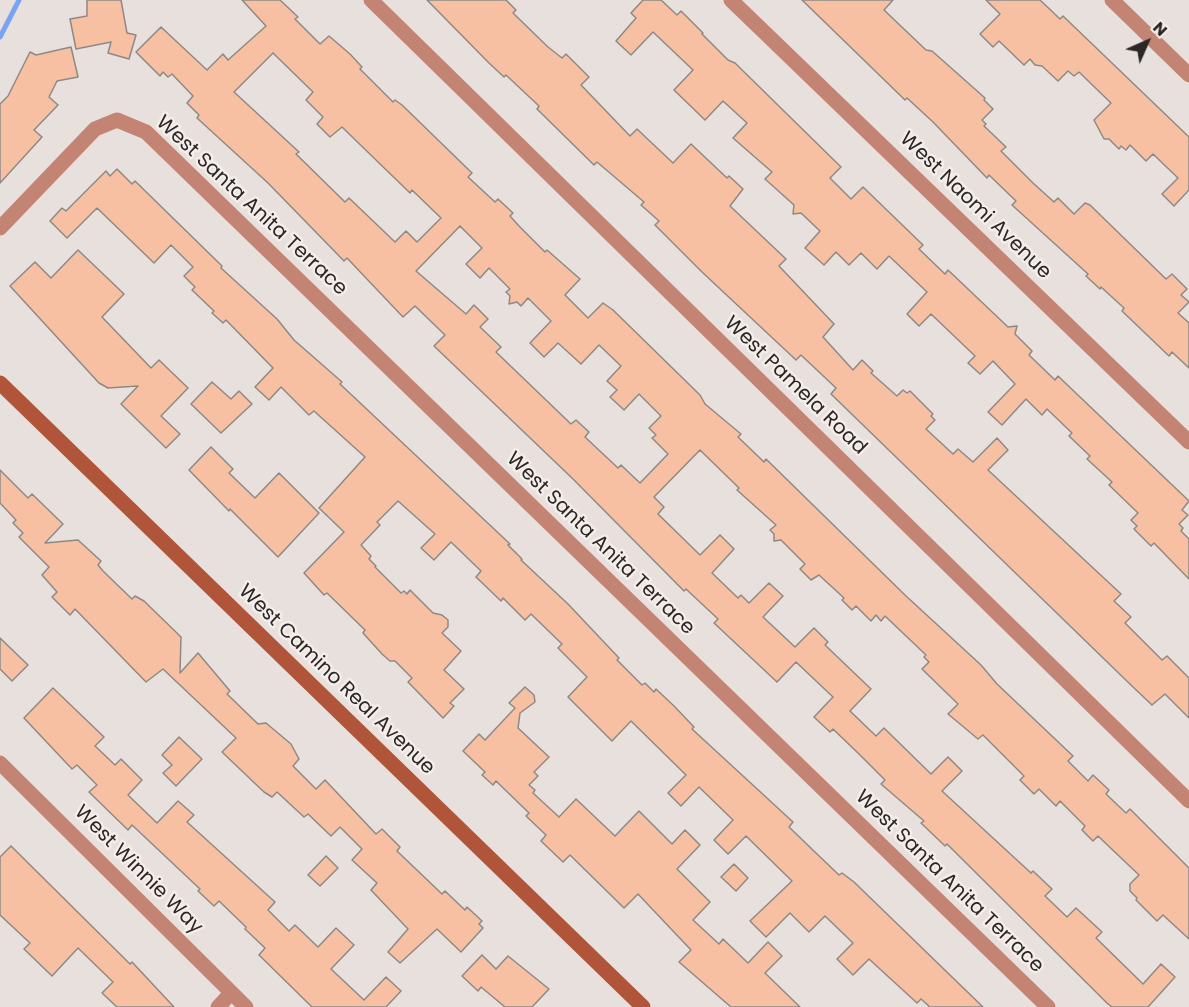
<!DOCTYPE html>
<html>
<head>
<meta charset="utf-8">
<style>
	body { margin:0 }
	#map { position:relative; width:1189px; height:1007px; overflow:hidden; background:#e8e0dd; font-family:Poppins,sans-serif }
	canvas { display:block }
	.north { position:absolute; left:1117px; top:12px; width:60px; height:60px; -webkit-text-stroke:4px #f5edea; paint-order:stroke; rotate:45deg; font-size:16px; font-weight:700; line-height:24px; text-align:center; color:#2a2726 }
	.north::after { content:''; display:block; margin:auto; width:21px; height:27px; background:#2a2726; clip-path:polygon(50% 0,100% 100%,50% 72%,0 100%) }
</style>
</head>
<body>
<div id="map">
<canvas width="1189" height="1007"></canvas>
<div class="north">N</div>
</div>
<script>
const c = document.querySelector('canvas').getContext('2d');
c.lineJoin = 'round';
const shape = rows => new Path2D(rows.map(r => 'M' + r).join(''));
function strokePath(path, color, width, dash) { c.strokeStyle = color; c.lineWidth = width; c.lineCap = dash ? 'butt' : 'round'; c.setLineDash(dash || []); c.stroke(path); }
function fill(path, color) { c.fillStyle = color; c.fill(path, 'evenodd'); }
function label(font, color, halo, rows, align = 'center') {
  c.font = font + ' Poppins,sans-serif'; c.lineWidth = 5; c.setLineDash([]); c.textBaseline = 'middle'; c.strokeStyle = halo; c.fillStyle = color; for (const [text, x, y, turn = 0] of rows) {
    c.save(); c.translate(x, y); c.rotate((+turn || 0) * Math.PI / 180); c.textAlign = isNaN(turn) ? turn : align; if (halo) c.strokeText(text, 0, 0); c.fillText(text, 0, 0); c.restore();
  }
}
strokePath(shape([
	[0,37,19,0]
]), '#79a4f4', 5);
const building = shape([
	[87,0,121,0,127,33,136,35,129,59,108,53,111,42,76,49,70,19,87,16,87,0],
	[242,0,280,0,298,17,295,19,320,44,329,36,350,54,362,67,360,69,393,102,395,100,402,105,472,173,468,177,495,202,498,199,513,213,510,216,519,226,545,252,547,250,580,279,565,295,588,318,603,303,613,310,700,395,705,404,741,434,738,437,764,462,766,459,906,596,981,665,997,684,1073,756,1068,761,1088,781,1093,775,1109,790,1106,794,1126,813,1130,809,1189,868,1189,939,1163,915,1157,921,1136,900,1137,898,1130,891,1130,884,1139,875,1098,836,1093,841,1082,830,1085,826,1060,801,1056,806,1039,789,1034,794,1020,780,1024,776,983,735,978,739,948,714,958,704,922,669,929,662,924,657,926,655,885,616,881,621,876,615,871,621,856,606,852,610,842,600,844,598,819,575,811,580,800,569,805,564,781,540,774,541,774,534,770,530,776,525,737,490,739,488,700,450,654,497,664,507,658,514,700,555,720,535,734,549,712,573,738,598,741,595,749,603,769,583,783,596,763,617,795,647,814,628,828,642,825,645,871,689,850,711,876,736,884,728,931,774,948,757,962,771,942,791,1031,873,1033,871,1052,889,1045,896,1067,917,1076,908,1102,932,1096,938,1143,984,1161,964,1175,977,1148,1007,1112,1007,1108,1004,947,844,945,846,921,823,924,821,881,784,885,780,859,754,833,729,830,732,814,717,833,697,796,662,777,682,714,623,718,619,686,589,684,591,573,479,434,346,445,335,415,306,403,317,347,258,344,261,268,183,197,118,199,115,187,103,193,96,172,74,168,77,163,72,160,76,136,52,161,27,207,70,223,54,228,60,266,26,242,0],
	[273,53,313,92,306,100,323,117,317,124,330,137,342,127,410,193,412,190,441,218,417,242,406,231,395,242,349,198,345,202,296,154,299,152,234,92,273,53],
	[460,226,482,248,466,264,480,278,489,268,510,289,506,292,510,296,509,304,517,302,521,306,528,298,551,321,530,343,544,357,558,343,581,364,599,345,621,366,607,381,617,390,610,397,624,410,639,394,661,416,649,428,656,435,652,438,668,454,640,483,621,465,618,468,585,437,589,432,576,420,571,424,496,352,501,347,480,327,488,319,474,305,466,314,416,271,460,226],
	[427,0,506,0,516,10,513,13,548,47,562,58,566,54,589,77,581,85,630,136,637,129,673,163,691,144,727,178,729,176,743,189,730,206,786,259,779,266,834,324,823,337,853,370,862,360,873,371,871,373,897,396,903,390,907,393,910,391,933,414,931,416,935,420,926,429,953,454,958,449,973,462,997,438,1008,450,988,470,1121,594,1114,601,1131,617,1125,623,1162,660,1167,656,1189,678,1189,718,1165,694,1152,705,1133,687,831,394,836,388,801,355,796,360,702,272,655,225,659,221,641,205,644,202,597,162,594,165,537,109,539,106,506,75,504,77,489,63,427,0],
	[643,0,661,0,677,15,681,11,703,33,702,34,728,60,735,63,841,167,830,178,851,199,863,187,923,245,919,249,945,274,948,270,1008,327,1017,326,1015,334,1032,351,1029,355,1055,380,1058,376,1189,501,1182,510,1188,515,1179,524,1183,528,1181,531,1189,539,1189,579,1154,543,1151,546,1134,529,1137,526,1131,520,1138,513,1109,485,1112,482,1087,459,1090,456,1069,436,1072,433,1047,409,1042,415,1026,399,1002,425,988,412,1015,384,993,361,980,374,968,363,975,356,931,314,919,326,907,314,927,292,889,256,877,269,861,253,849,265,836,252,824,265,805,248,820,231,801,213,793,214,794,205,765,179,772,172,733,138,747,123,723,101,705,120,674,90,693,70,653,32,631,55,616,41,636,18,631,13,643,0],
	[802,0,893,0,884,10,926,50,932,51,985,98,984,100,993,109,982,120,986,124,984,126,1006,147,1001,151,1033,183,1054,202,1058,198,1074,214,1085,203,1090,205,1166,279,1172,274,1187,289,1181,295,1189,302,1178,313,1189,323,1189,368,1172,352,1169,356,1122,311,1124,308,1101,287,1100,289,1086,276,1088,274,1012,205,1016,201,989,175,987,178,933,122,907,98,905,100,802,0],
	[986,0,1040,0,1060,19,1063,16,1189,137,1189,190,1174,206,1162,194,1178,178,1153,154,1146,161,1130,145,1126,150,1121,146,1119,149,1109,139,1104,139,1094,120,1111,103,1079,72,1074,76,1068,71,1058,81,1042,66,1035,65,1030,59,1024,65,999,41,993,47,980,34,1000,14,986,0],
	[71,47,78,77,57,81,49,97,58,105,34,130,42,137,0,183,0,104,8,96,30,52,36,55,71,47],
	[117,169,132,184,135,181,222,266,221,268,277,319,294,340,342,382,340,384,510,544,508,545,522,559,521,560,568,604,619,658,617,660,642,685,645,683,654,692,656,689,674,706,694,727,692,729,793,822,789,827,816,853,839,875,842,873,854,882,983,1007,930,1007,921,999,917,1003,869,959,853,975,837,959,853,943,825,916,809,932,790,913,766,937,750,921,792,881,746,836,728,854,714,840,733,820,699,787,681,806,668,793,686,775,631,721,612,741,568,697,587,677,558,648,562,644,531,614,525,620,503,598,501,601,476,577,481,571,451,542,434,560,421,548,435,534,398,501,377,522,380,525,361,545,371,556,369,559,376,566,375,567,401,593,404,591,407,594,410,590,433,613,442,615,448,620,448,627,442,633,461,651,444,670,464,689,450,703,454,706,443,718,408,682,412,678,395,661,390,661,382,654,363,633,365,630,327,593,324,595,304,573,344,532,319,508,365,457,314,411,309,415,281,387,269,400,255,387,273,368,226,320,223,323,212,313,214,311,192,290,195,287,184,276,193,267,171,245,154,263,97,208,67,238,50,221,62,208,66,211,106,171,110,176,117,169],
	[78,250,124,294,102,317,151,368,159,360,188,388,161,416,180,434,166,448,121,404,138,386,108,388,99,383,10,286,35,262,51,278,78,250],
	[212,382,231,399,239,391,252,404,221,433,191,404,212,382],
	[211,447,233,469,229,473,255,498,279,473,319,513,278,557,230,509,229,511,189,470,211,447],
	[0,470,28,498,32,494,63,524,45,543,78,540,101,561,98,565,103,571,132,599,135,596,144,601,181,637,180,673,198,653,230,691,227,694,258,724,266,723,291,744,299,759,293,766,316,789,325,780,376,834,382,829,400,847,397,851,442,894,445,891,465,910,467,907,482,921,479,924,483,928,461,952,437,929,400,963,388,952,408,929,371,890,377,883,352,860,362,849,340,827,331,836,308,814,304,817,277,792,272,797,264,792,222,752,236,738,163,669,146,682,75,609,70,615,52,597,57,592,42,575,49,567,19,537,23,533,13,523,16,520,0,503,0,470],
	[0,638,28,665,12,681,0,669,0,638],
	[525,687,534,695,535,702,520,713,518,728,549,757,534,772,538,776,529,785,535,790,533,793,559,817,576,799,615,836,639,811,672,844,685,830,700,845,677,869,710,902,693,920,719,944,723,939,748,963,768,942,782,956,765,973,800,1007,731,1007,679,962,691,950,638,894,624,908,570,855,563,862,541,841,546,835,526,816,529,813,496,781,493,785,482,775,485,772,463,751,479,734,485,740,515,708,509,703,525,687],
	[53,688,104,737,95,746,115,765,121,759,142,780,128,795,157,823,178,801,194,815,187,822,275,902,268,910,289,931,295,925,318,947,336,928,354,945,331,969,364,1000,386,977,401,991,386,1007,312,1007,259,955,265,948,245,929,246,927,219,901,214,906,198,891,200,889,132,825,128,830,89,792,97,785,77,765,72,769,24,718,53,688],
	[179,737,202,759,176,786,163,773,172,765,162,755,179,737],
	[11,846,130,964,132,962,174,1007,117,1007,102,993,113,982,78,948,52,976,24,949,30,943,0,915,0,857,11,846],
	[326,856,338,868,320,886,308,875,326,856],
	[734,864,748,878,736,891,721,877,734,864],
	[482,955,496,969,508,956,549,989,532,1007,505,1007,481,987,478,991,462,976,482,955]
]);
fill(building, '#f7c0a2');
strokePath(building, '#8f8985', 1.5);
strokePath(shape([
	[371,0,1189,801],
	[731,0,1189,442],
	[1112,0,1189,75],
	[0,228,95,129,117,120,146,132,1048,1007],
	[0,763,246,1007],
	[218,1007,231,993]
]), '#c48473', 15);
strokePath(shape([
	[0,383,643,1007]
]), '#b0543a', 15);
label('20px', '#2a2726', '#f5edea', [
	["West Santa Anita Terrace",251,206,43],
	["West Naomi Avenue",975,206,44],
	["West Pamela Road",795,386,44],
	["West Santa Anita Terrace",600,544,44],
	["West Camino Real Avenue",336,680,44],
	["West Winnie Way",138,870,45],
	["West Santa Anita Terrace",949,882,44]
]);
</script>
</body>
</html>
